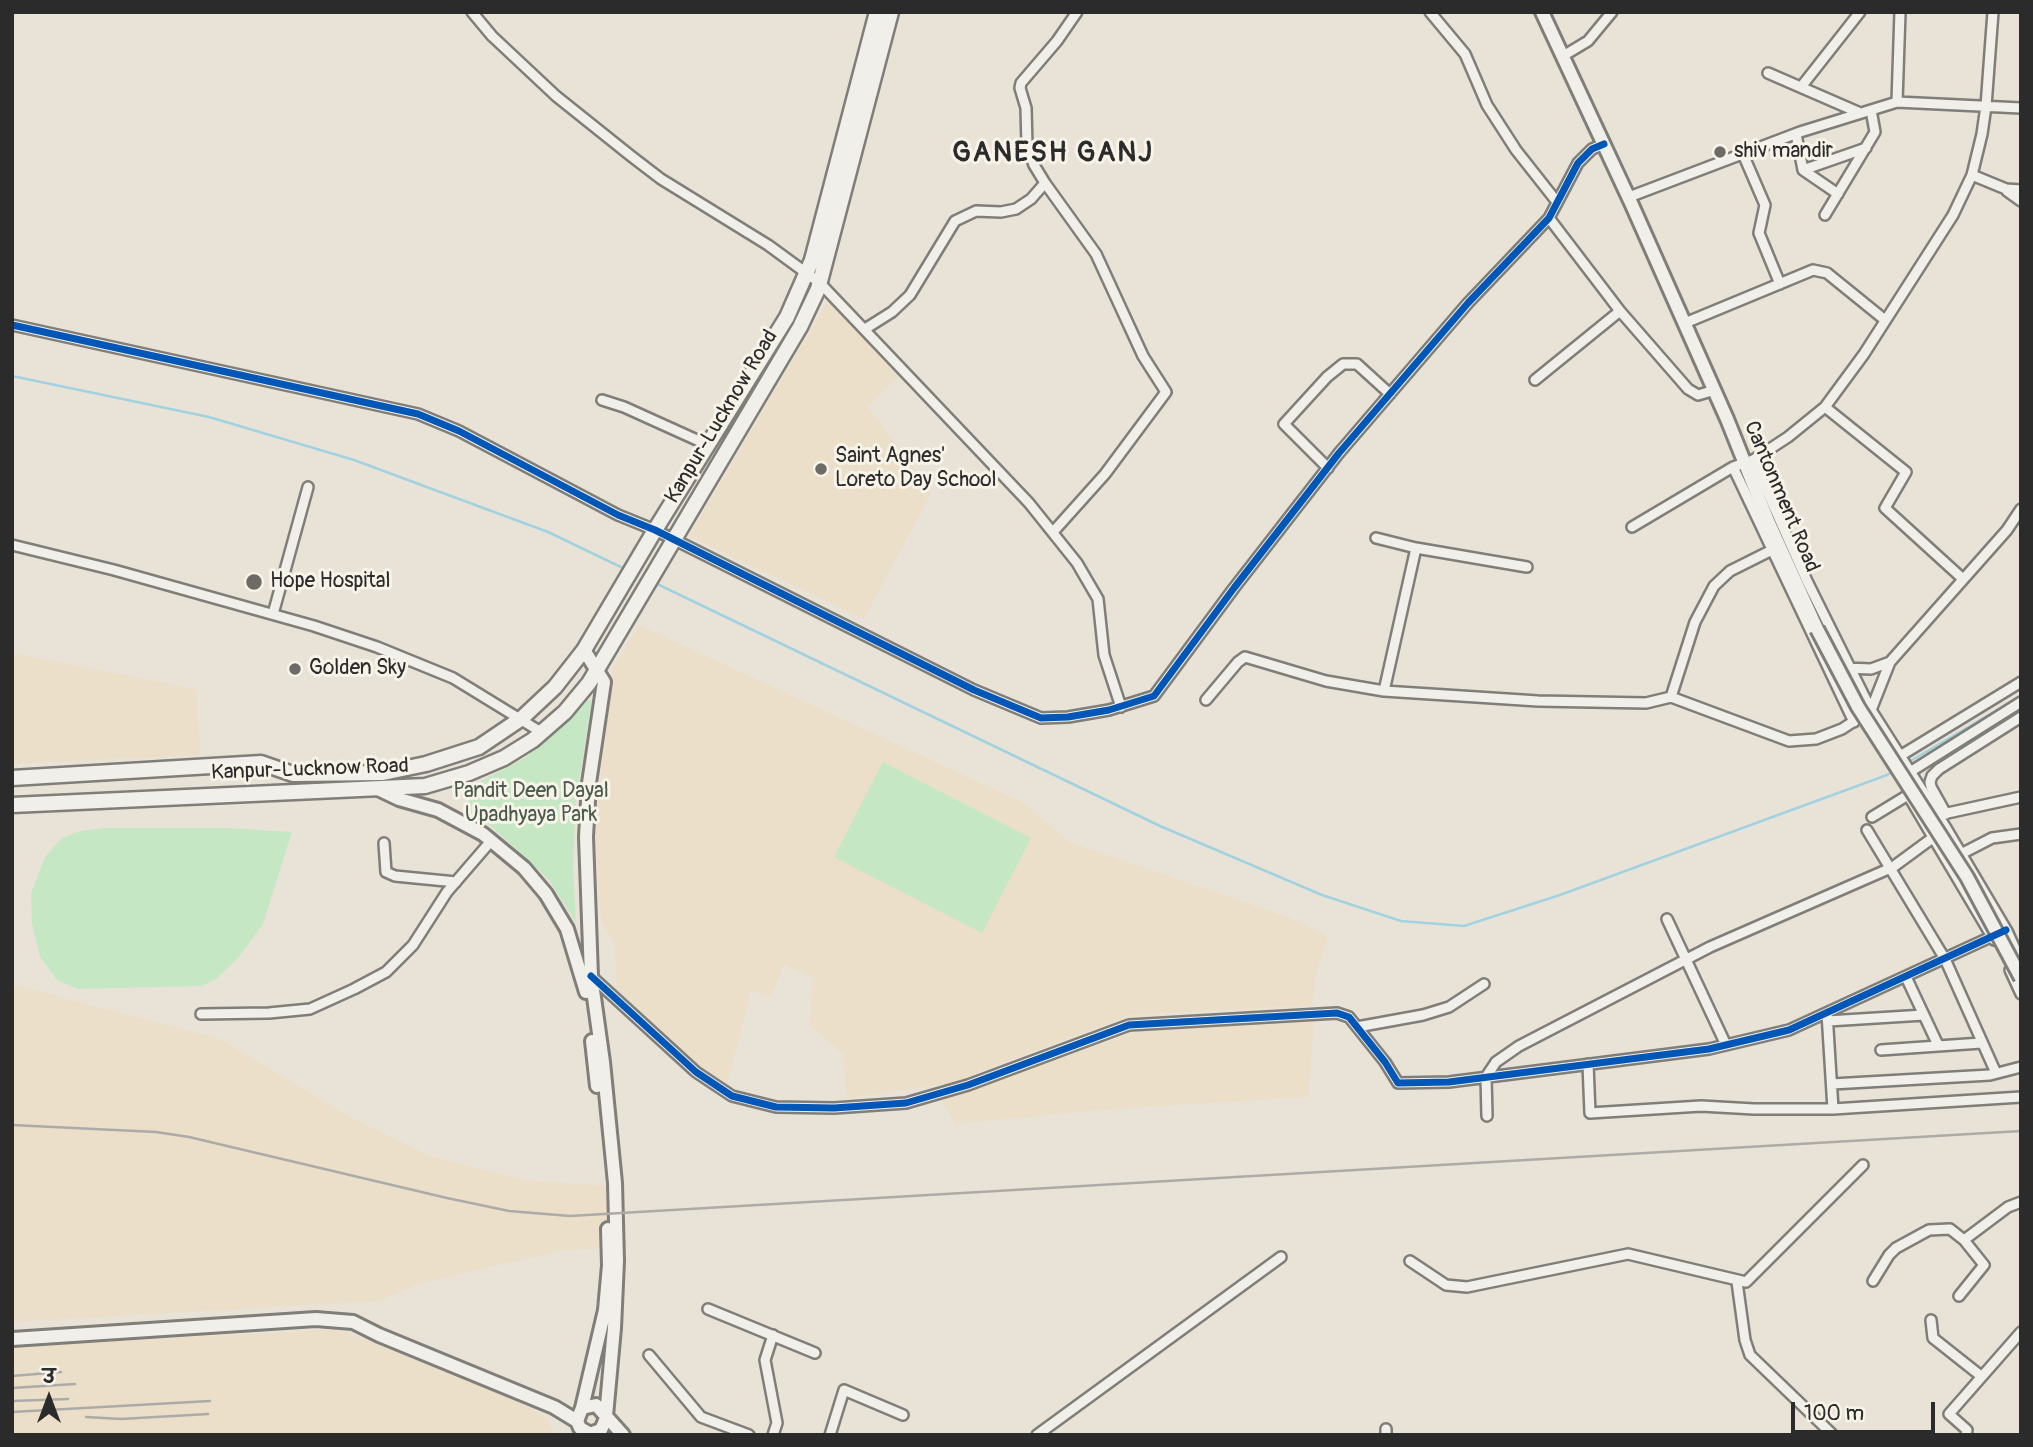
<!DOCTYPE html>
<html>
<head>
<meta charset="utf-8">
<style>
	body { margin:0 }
	#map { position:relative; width:2033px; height:1447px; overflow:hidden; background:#e9e3d7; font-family:Pangolin,"Playpen Sans Deva",sans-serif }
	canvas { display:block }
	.frame { position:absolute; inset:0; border:14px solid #2b2b2b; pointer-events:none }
	.north { position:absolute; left:14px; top:1363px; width:70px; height:70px; -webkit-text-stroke:5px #f7f3e8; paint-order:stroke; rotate:0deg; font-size:19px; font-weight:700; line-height:28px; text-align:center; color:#2b2b2b }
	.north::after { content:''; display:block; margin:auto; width:24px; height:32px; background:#2b2b2b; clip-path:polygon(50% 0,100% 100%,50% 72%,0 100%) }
	.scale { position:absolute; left:1791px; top:1402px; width:144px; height:32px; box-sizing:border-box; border:4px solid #2b2b2b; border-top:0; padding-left:9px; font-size:21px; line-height:24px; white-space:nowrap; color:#2b2b2b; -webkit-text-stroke:5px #f7f3e8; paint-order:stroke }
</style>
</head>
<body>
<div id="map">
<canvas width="2033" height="1447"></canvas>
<div class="frame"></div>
<div class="north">उ</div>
<div class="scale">100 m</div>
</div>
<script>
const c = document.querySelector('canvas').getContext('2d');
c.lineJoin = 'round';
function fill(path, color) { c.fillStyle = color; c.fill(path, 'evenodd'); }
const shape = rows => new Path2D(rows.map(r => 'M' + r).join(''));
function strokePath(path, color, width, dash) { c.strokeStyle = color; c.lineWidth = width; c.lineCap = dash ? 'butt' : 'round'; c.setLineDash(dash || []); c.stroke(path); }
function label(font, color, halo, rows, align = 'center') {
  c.font = font + ' Pangolin,sans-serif'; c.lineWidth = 6; c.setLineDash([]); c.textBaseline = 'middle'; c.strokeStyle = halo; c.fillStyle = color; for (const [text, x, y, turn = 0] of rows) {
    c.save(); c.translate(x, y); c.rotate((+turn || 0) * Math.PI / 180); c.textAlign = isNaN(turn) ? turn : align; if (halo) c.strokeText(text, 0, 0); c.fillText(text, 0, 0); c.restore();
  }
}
fill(shape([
	[828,301,900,373,868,407,932,492,864,619,689,536],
	[639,625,1026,804,1067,841,1290,918,1328,936,1316,975,1312,1005,1130,1015,948,1084,847,1098,843,1054,809,1025,813,978,785,965,770,997,751,991,727,1085,701,1067,616,988,615,943,601,922,595,830,613,667],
	[12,653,196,689,201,755,12,764],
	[19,986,220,1039,352,1118,428,1155,523,1180,610,1186,617,1248,563,1250,419,1284,379,1301,12,1322,12,987],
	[1314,1018,1309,1097,1112,1109,955,1124,942,1101,1143,1029],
	[338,1329,522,1403,547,1418,554,1435,12,1435,12,1347]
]), '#ebdfc9');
fill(shape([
	[584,700,592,700,576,800,573,866,576,923,549,880,491,826,465,815,474,785,526,757],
	[883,762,1031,838,982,933,834,857],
	[104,828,228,828,292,832,263,924,238,958,216,979,202,986,78,989,57,980,40,957,32,924,31,893,45,857,62,838,80,831]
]), '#c6e7c4');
strokePath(shape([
	[12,376,209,417,354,460,548,532,625,569],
	[653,582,1160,826,1322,895,1401,921,1464,926,1560,895,1887,775,1895,770],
	[1907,763,2021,696]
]), '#a2d2e0', 2.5);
const street = shape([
	[472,12,492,36,556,96,631,156,661,179,768,245,820,283,1029,503,1077,563,1098,599,1104,655,1121,707],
	[1430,12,1465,54,1487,105,1516,150,1557,202],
	[1563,56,1588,41,1612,12],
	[1768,73,1860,113],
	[1801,87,1860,12],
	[1897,102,1900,12],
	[1796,134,1803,170,1866,148],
	[1743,154,1765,205,1759,233,1780,284],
	[1803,170,1838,194],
	[1972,175,2006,189,2021,190],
	[2007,191,2021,201],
	[1629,197,1800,132,1897,102,2021,108],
	[1825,215,1875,132,1871,110],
	[1549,218,1620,311,1688,389,1698,395,1715,390],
	[1685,323,1813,270,1827,273,1885,320],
	[12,325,418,414,459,431,618,515,655,530,974,690,1041,718,1068,717,1109,710,1154,696,1234,588,1339,453,1468,303,1549,218,1578,163,1592,149,1604,144],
	[865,329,892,312,910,295,955,221,976,211,1001,212,1016,209,1031,199,1045,183],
	[1535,380,1620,311],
	[602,400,624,407,708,445],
	[1825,407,1906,472,1885,508,1963,579],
	[1753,460,1807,581,1871,710,1946,828,2007,931,2021,962],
	[1733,467,1854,722],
	[1328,468,1284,424,1327,377,1343,364,1357,364,1390,394],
	[1632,527,1733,467,1753,460,1788,437,1825,407,1864,354,1953,215,1972,175,1982,134,1986,106,1993,12],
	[1053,532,1105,474,1166,392,1143,356,1096,254,1045,183,1034,165,1027,146,1026,108,1020,88,1021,83,1057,41,1077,12],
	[1376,538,1416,548,1527,567],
	[12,545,114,570,314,626,377,647,453,678,541,732],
	[273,614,308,487],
	[1846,668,1871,669,1890,662,2007,530,2021,509],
	[1384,691,1416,548],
	[1671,697,1695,622,1714,586,1730,571,1772,550],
	[1206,700,1238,662,1245,657,1326,681,1384,691,1538,701,1646,703,1671,697,1789,741,1816,739,1842,729,1871,710,1890,662],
	[1900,756,2021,682],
	[1910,772,2021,702],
	[1943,814,2021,797],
	[1946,814,1931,787,1930,782,1932,776,1939,769,2021,717],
	[1872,817,1908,795,1994,940],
	[1867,830,1945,959,1996,1073],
	[384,843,386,872,395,876,456,882],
	[1961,854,1992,838,2021,834],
	[1667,919,1726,1045],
	[2010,970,2021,994],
	[591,976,696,1072,732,1096,776,1107,834,1108,906,1103,968,1085,1129,1025,1337,1013,1349,1017,1385,1062,1398,1083,1449,1082,1709,1049,1789,1030,2006,930],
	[1906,977,1938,1045],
	[1827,1013,1833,1109],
	[201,1014,269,1013,310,1009,354,989,386,972,413,945,447,892,491,841],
	[1828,1021,1924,1015],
	[1357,1027,1423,1015,1449,1007,1484,984],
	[1881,1050,1981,1043],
	[1588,1064,1590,1113,1701,1106,1754,1109,1833,1109,2021,1097],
	[1832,1084,1990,1075,2021,1067],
	[1487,1116,1486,1077,1496,1062,1519,1046,1710,947,1893,867,1942,831],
	[1964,1240,2008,1207,2021,1202],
	[1410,1261,1446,1285,1467,1287,1628,1254,1746,1282,1863,1165],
	[1873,1281,1889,1255,1896,1248,1929,1230,1950,1229,1964,1240,1984,1265,1959,1296],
	[1737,1282,1745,1340,1750,1355,1833,1435],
	[708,1309,815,1353],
	[1931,1320,1933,1338,1981,1376],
	[773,1335,765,1360,777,1423,773,1435],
	[649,1355,701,1417,749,1435],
	[830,1435,844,1390,903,1415],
	[1037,1435,1281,1257],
	[1386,1435,1386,1429],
	[1966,1435,1967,1430,1949,1414,2021,1332]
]);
const secondary = shape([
	[1542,12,1632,205,1727,419,1768,521,1817,629],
	[584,650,604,682,589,783,586,837,591,976,603,1062,615,1183,617,1261,614,1328,606,1416],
	[376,788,399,799,438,810,483,834,524,868,546,894,567,929,586,992],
	[592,1041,597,1086],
	[12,1339,316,1319,353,1322,379,1335,554,1407,577,1421],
	[582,1408,605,1310,609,1265,608,1229],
	[606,1418,601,1430,590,1434,580,1428,577,1421,582,1408,596,1405,623,1435]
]);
const primary = shape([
	[12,778,261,763,293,774,383,773,426,764,479,747,522,718,555,687,584,650,655,530,787,317,812,260,877,12],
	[12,805,425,786,469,773,504,758,533,740,565,712,589,683,800,327,818,289,891,12]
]);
strokePath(street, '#807e78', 14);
strokePath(secondary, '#807e78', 18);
strokePath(primary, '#807e78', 19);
strokePath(street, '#f1efea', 9);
strokePath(secondary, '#f1efea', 12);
strokePath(primary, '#f1efea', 14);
strokePath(shape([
	[12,1125,156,1132,189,1137,447,1198,509,1211,570,1216,2021,1131],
	[12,1376,61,1372],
	[12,1388,75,1384],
	[12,1401,68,1399],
	[12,1412,210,1401],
	[86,1417,121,1419,208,1414]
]), '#adaba7', 2.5);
const secondaryBridge = shape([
	[1817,629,1858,707,1967,877,2021,978]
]);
strokePath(secondaryBridge, '#807e78', 18, []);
strokePath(secondaryBridge, '#f1efea', 12);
strokePath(shape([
	[12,325,418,414,459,431,618,515,655,530,974,690,1041,718,1068,717,1109,710,1154,696,1234,588,1339,453,1468,303,1549,218,1578,163,1592,149,1604,144],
	[591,976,696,1072,732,1096,776,1107,834,1108,906,1103,968,1085,1129,1025,1337,1013,1349,1017,1385,1062,1398,1083,1449,1082,1709,1049,1789,1030,2006,930]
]), '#0057b8', 7);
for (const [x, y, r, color] of [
	[1720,152,7,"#6e6b67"],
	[821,469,7,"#6e6b67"],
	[254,582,9,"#6e6b67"],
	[295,669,7,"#6e6b67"]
]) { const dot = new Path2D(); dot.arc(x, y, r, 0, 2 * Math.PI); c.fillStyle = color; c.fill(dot); strokePath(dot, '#f7f3e8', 2.5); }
label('21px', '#2b2b2b', '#f7f3e8', [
	["shiv mandir",1734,152],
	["Saint Agnes'",835,457],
	["Loreto Day School",835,481],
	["Hope Hospital",270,582],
	["Golden Sky",309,669]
], 'left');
label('21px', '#2b2b2b', '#f7f3e8', [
	["Kanpur-Lucknow Road",722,417,-59],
	["Cantonment Road",1781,497,67],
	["Kanpur-Lucknow Road",310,770,-2]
]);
label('21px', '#4a5b4e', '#f7f3e8', [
	["Pandit Deen Dayal",531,792],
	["Upadhyaya Park",531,816]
]);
c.letterSpacing = '2px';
label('bold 28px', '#2b2b2b', '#f7f3e8', [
	["GANESH GANJ",1053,154]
]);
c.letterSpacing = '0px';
</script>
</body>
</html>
